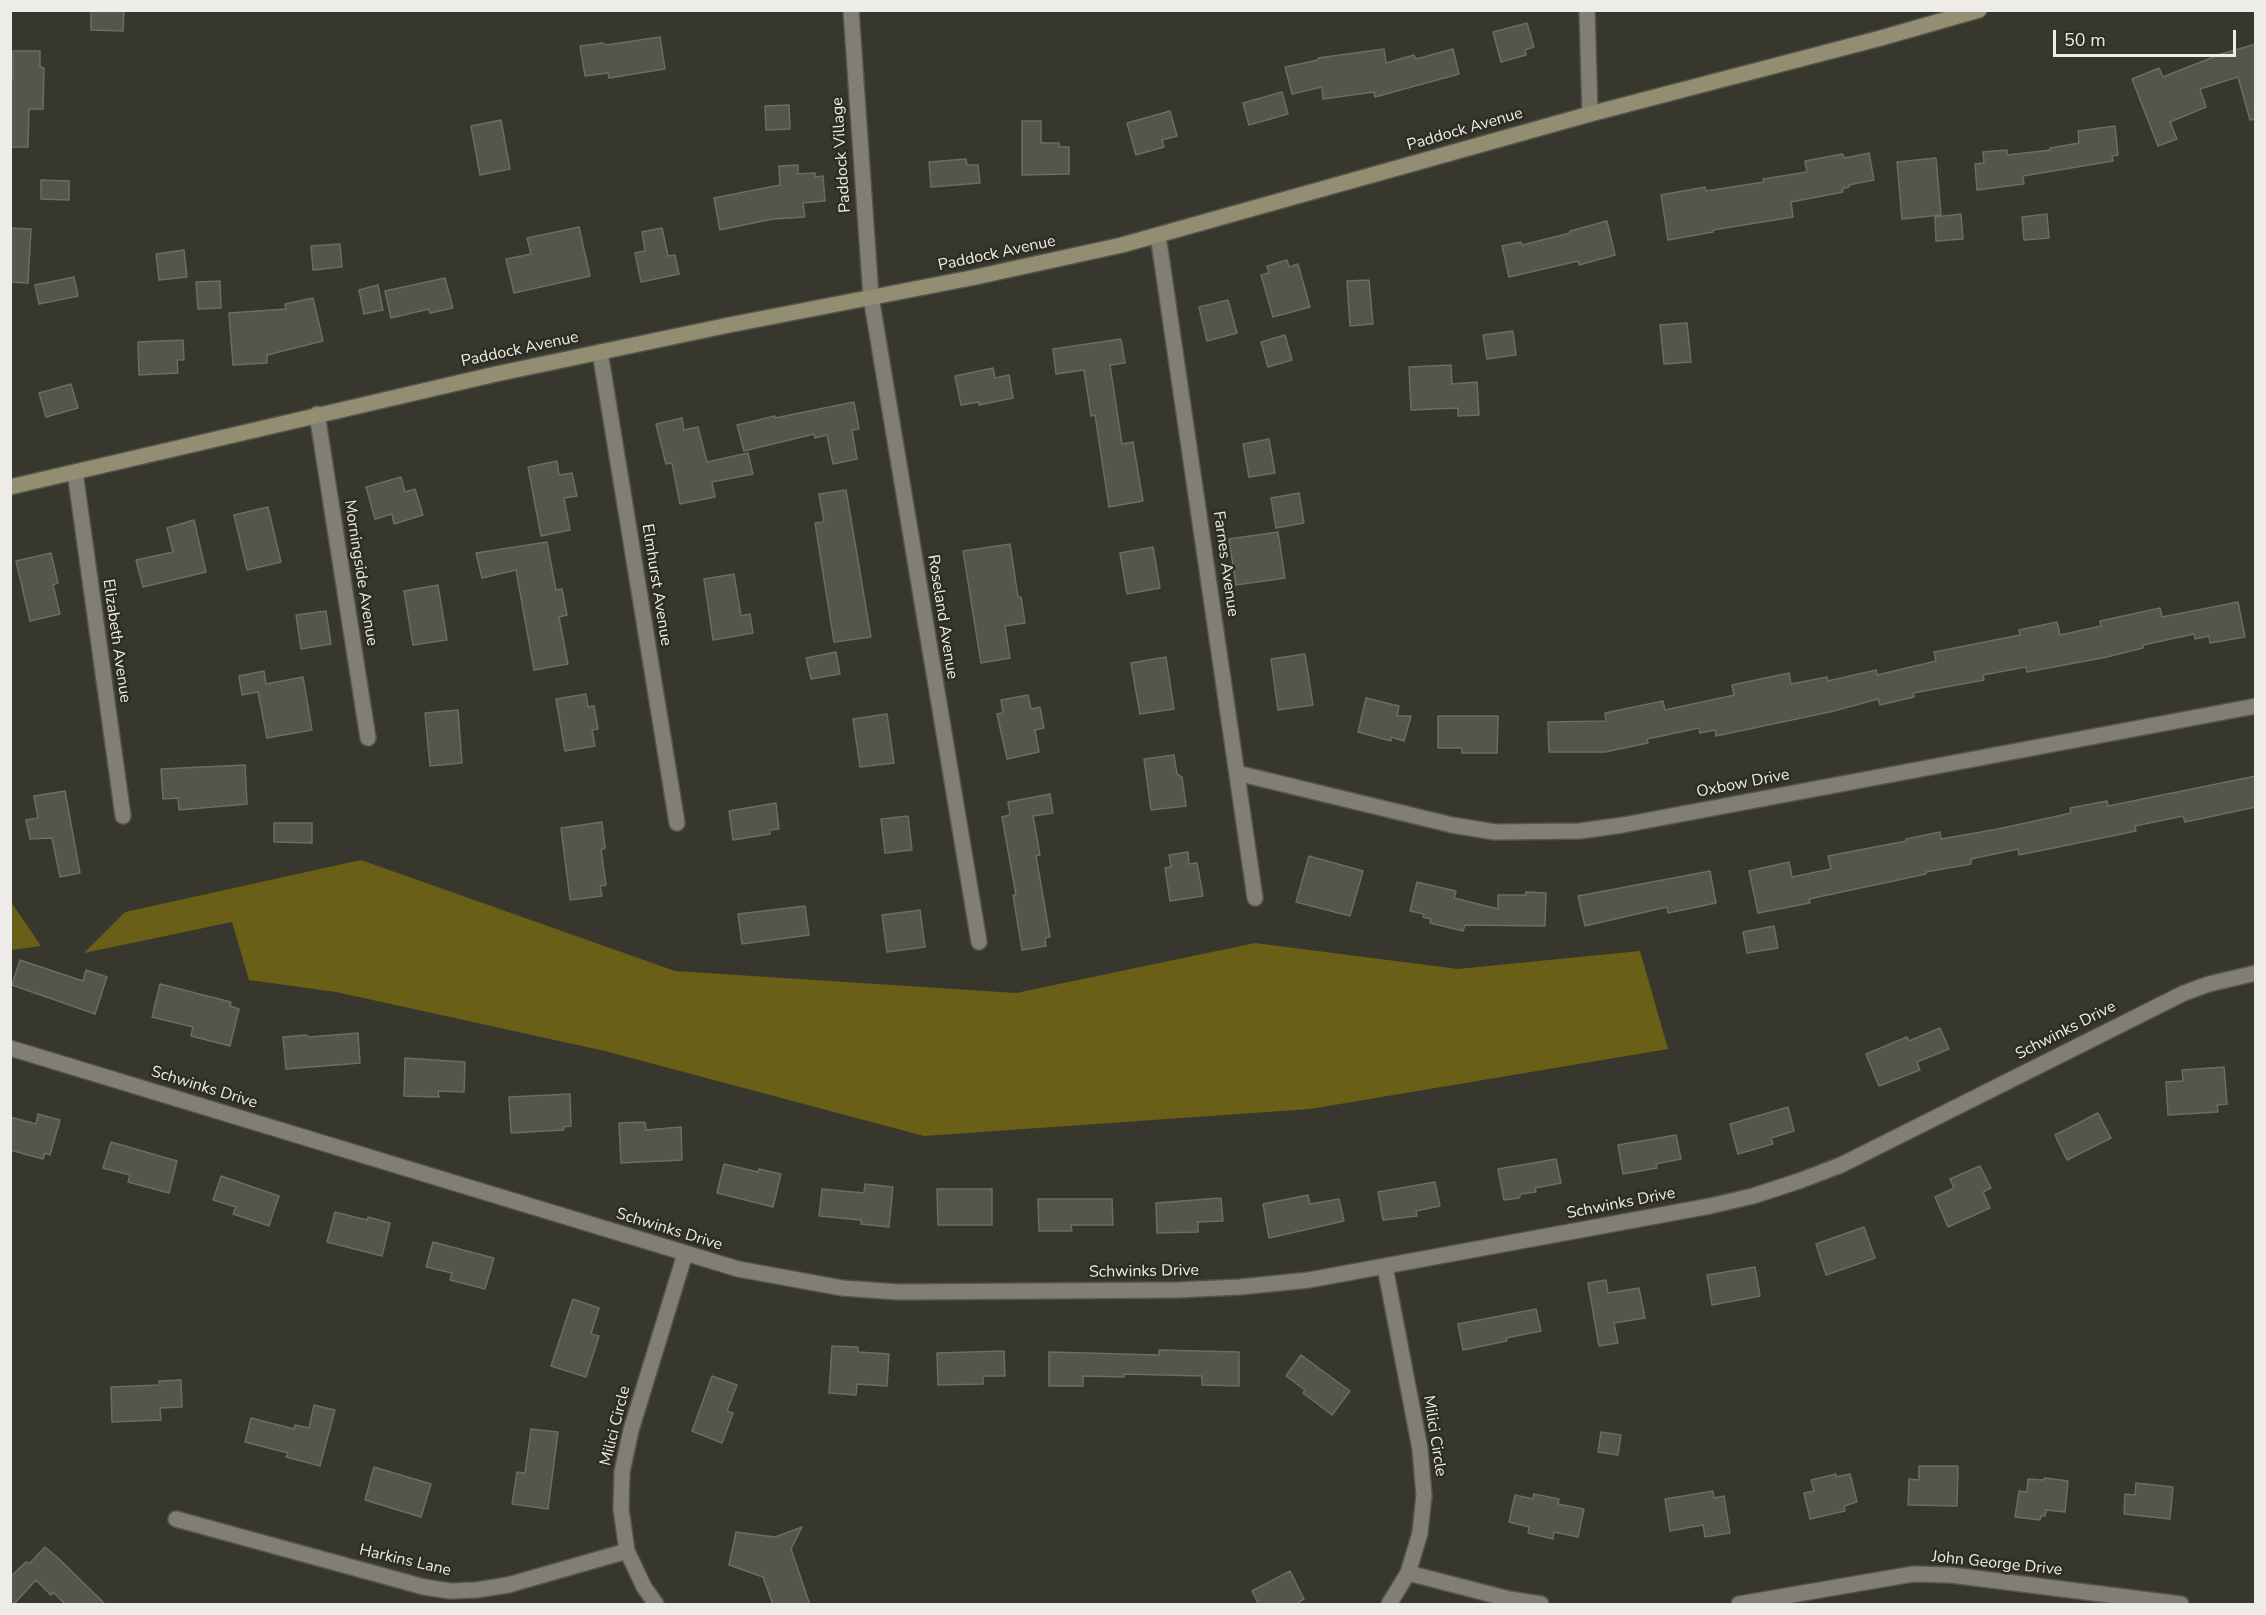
<!DOCTYPE html>
<html>
<head>
<meta charset="utf-8">
<style>
	body { margin:0 }
	#map { position:relative; width:2266px; height:1615px; overflow:hidden; background:#38372d; font-family:"Nunito Sans",sans-serif }
	canvas { display:block }
	.frame { position:absolute; inset:0; border:12px solid #edece6; pointer-events:none }
	.scale { position:absolute; left:2053px; top:30px; width:183px; height:27px; box-sizing:border-box; border:3px solid #edece6; border-top:0; padding-left:8px; font-size:18px; line-height:21px; white-space:nowrap; color:#edece6; -webkit-text-stroke:4px #2e2d23; paint-order:stroke }
</style>
</head>
<body>
<div id="map">
<canvas width="2266" height="1615"></canvas>
<div class="frame"></div>
<div class="scale">50 m</div>
</div>
<script>
const c = document.querySelector('canvas').getContext('2d');
c.lineJoin = 'round';
function fill(path, color) { c.fillStyle = color; c.fill(path, 'evenodd'); }
const shape = rows => new Path2D(rows.map(r => 'M' + r).join(''));
function strokePath(path, color, width, dash) { c.strokeStyle = color; c.lineWidth = width; c.lineCap = dash ? 'butt' : 'round'; c.setLineDash(dash || []); c.stroke(path); }
function label(font, color, halo, rows, align = 'center') {
  c.font = font + ' "Nunito Sans",sans-serif'; c.lineWidth = 5; c.setLineDash([]); c.textBaseline = 'middle'; c.strokeStyle = halo; c.fillStyle = color; for (const [text, x, y, turn = 0] of rows) {
    c.save(); c.translate(x, y); c.rotate((+turn || 0) * Math.PI / 180); c.textAlign = isNaN(turn) ? turn : align; if (halo) c.strokeText(text, 0, 0); c.fillText(text, 0, 0); c.restore();
  }
}
fill(shape([
	[361,860,675,971,1016,993,1255,943,1458,969,1640,951,1668,1049,1310,1109,924,1136,605,1051,336,992,249,980,232,922,84,953,125,912],
	[10,902,11,902,41,946,11,950]
]), '#6a5f16');
const building = shape([
	[91,10,124,10,123,31,91,30,91,10],
	[1527,23,1534,47,1525,50,1526,55,1501,62,1493,32,1527,23],
	[660,37,665,69,609,78,608,73,585,76,580,46,603,43,606,45,660,37],
	[2256,44,2256,119,2250,120,2238,77,2200,89,2206,107,2170,122,2177,139,2158,146,2132,79,2159,68,2163,77,2221,54,2256,44],
	[1384,49,1386,63,1414,55,1416,59,1453,49,1459,74,1375,97,1374,92,1323,99,1322,87,1292,94,1285,67,1318,60,1318,58,1384,49],
	[13,51,40,51,40,67,44,68,43,109,29,109,28,147,10,147,10,80,13,80,13,51],
	[1282,92,1288,114,1249,125,1243,103,1282,92],
	[789,105,790,129,766,130,765,106,789,105],
	[1170,111,1177,136,1162,140,1164,147,1136,155,1127,123,1170,111],
	[501,120,510,169,480,175,471,126,501,120],
	[1022,121,1041,121,1041,143,1059,143,1059,147,1069,147,1069,174,1022,175,1022,121],
	[2115,126,2118,155,2112,156,2113,161,2023,176,2024,184,1977,190,1975,164,1984,163,1983,152,2007,150,2007,155,2051,150,2050,148,2079,143,2078,131,2115,126],
	[1869,153,1874,180,1849,185,1849,187,1842,189,1843,192,1791,202,1793,217,1713,230,1713,232,1668,240,1661,195,1705,187,1706,191,1764,182,1763,179,1807,172,1805,161,1842,154,1845,158,1869,153],
	[1936,158,1941,215,1902,219,1897,162,1936,158],
	[966,159,967,165,978,165,980,183,931,187,929,162,966,159],
	[798,165,798,174,815,173,815,177,823,176,825,201,803,203,805,217,773,219,720,230,714,198,780,185,779,166,798,165],
	[41,180,69,181,69,200,41,199,41,180],
	[1961,214,1963,239,1936,241,1935,217,1961,214],
	[2047,214,2049,238,2024,240,2022,217,2047,214],
	[1607,221,1615,255,1579,265,1578,261,1509,277,1502,246,1521,242,1522,245,1570,233,1570,231,1607,221],
	[579,227,590,276,514,293,506,259,531,254,527,238,579,227],
	[10,228,31,229,28,283,10,282,10,228],
	[662,228,668,256,675,255,679,274,641,282,635,253,645,251,642,232,662,228],
	[340,244,342,267,313,270,311,246,340,244],
	[184,250,187,277,159,280,156,254,184,250],
	[1287,260,1289,267,1298,264,1310,307,1273,317,1261,275,1269,273,1267,266,1287,260],
	[74,277,78,296,39,304,35,285,74,277],
	[445,278,453,308,430,313,429,309,391,318,385,291,445,278],
	[1369,280,1373,324,1350,326,1347,281,1369,280],
	[220,281,221,308,198,309,196,282,220,281],
	[378,285,383,310,364,314,359,290,378,285],
	[313,298,323,341,267,355,267,363,233,365,229,313,286,309,285,304,313,298],
	[1228,300,1237,333,1207,341,1199,307,1228,300],
	[1687,323,1691,362,1664,364,1660,325,1687,323],
	[1513,331,1516,355,1487,359,1483,335,1513,331],
	[1285,335,1292,360,1268,367,1261,342,1285,335],
	[1121,339,1125,363,1110,365,1122,444,1133,442,1143,501,1109,507,1095,415,1091,416,1084,370,1056,374,1053,349,1121,339],
	[183,340,184,360,177,360,178,373,139,375,138,342,183,340],
	[1451,365,1452,384,1477,382,1479,415,1458,416,1458,408,1411,410,1409,367,1451,365],
	[993,368,995,378,1009,375,1013,398,979,405,979,402,961,405,955,376,993,368],
	[71,384,78,408,46,417,39,393,71,384],
	[854,402,859,429,852,430,857,459,833,464,827,435,815,438,814,434,744,451,737,425,775,416,775,418,854,402],
	[682,418,684,430,698,427,707,462,748,453,753,474,712,482,715,497,680,504,672,463,666,464,656,424,682,418],
	[1269,439,1275,473,1249,477,1243,444,1269,439],
	[557,461,559,475,572,473,577,496,564,498,570,530,541,536,528,467,557,461],
	[401,477,405,492,415,489,423,515,394,524,392,514,375,519,366,487,401,477],
	[846,490,871,637,834,642,815,523,824,522,819,494,846,490],
	[1299,493,1304,523,1276,528,1271,498,1299,493],
	[268,507,281,562,247,570,234,515,268,507],
	[194,520,206,572,143,587,136,560,173,552,167,528,194,520],
	[1278,532,1285,578,1236,585,1229,539,1278,532],
	[547,542,556,590,562,589,567,615,559,617,568,664,534,670,516,570,482,578,476,553,547,542],
	[1010,544,1018,597,1021,597,1025,623,1005,626,1010,658,981,663,963,551,1010,544],
	[1153,547,1160,588,1127,594,1120,553,1153,547],
	[51,553,58,583,53,585,60,614,30,621,16,561,51,553],
	[734,574,741,616,750,614,753,633,713,640,704,579,734,574],
	[438,585,447,640,413,645,404,591,438,585],
	[2238,602,2245,637,2210,643,2209,636,2195,639,2194,634,2143,645,2143,648,2107,657,2027,672,2026,667,1983,675,1984,680,1913,693,1914,697,1880,705,1878,699,1834,711,1716,736,1715,730,1700,733,1699,728,1647,739,1648,743,1605,752,1549,752,1548,722,1606,721,1605,713,1663,701,1665,710,1734,695,1732,685,1789,673,1791,684,1827,677,1828,681,1876,670,1877,675,1936,661,1934,652,2020,635,2019,630,2057,622,2060,635,2101,626,2100,621,2160,608,2162,617,2238,602],
	[326,611,331,644,301,649,296,615,326,611],
	[836,652,840,674,811,679,806,658,836,652],
	[1305,654,1313,705,1278,710,1271,659,1305,654],
	[1166,657,1174,709,1140,714,1131,663,1166,657],
	[264,671,266,684,303,677,312,730,267,738,258,692,242,695,239,676,264,671],
	[586,694,588,707,594,706,598,729,592,730,595,746,565,751,556,699,586,694],
	[1028,695,1031,709,1040,707,1044,728,1035,730,1039,752,1007,759,997,714,1003,713,1001,700,1028,695],
	[1366,698,1399,706,1397,716,1411,716,1404,741,1391,737,1391,741,1358,732,1366,698],
	[458,710,462,763,430,766,425,713,458,710],
	[887,714,894,763,860,767,853,719,887,714],
	[1438,716,1498,716,1497,753,1462,753,1462,748,1438,748,1438,716],
	[1174,755,1177,774,1182,777,1186,806,1151,810,1144,759,1174,755],
	[245,765,247,804,179,810,178,798,163,799,161,769,245,765],
	[2256,776,2256,807,2185,822,2183,816,2135,826,2136,831,2019,855,2018,849,1971,859,1971,864,1926,872,1926,874,1809,899,1810,903,1758,913,1749,871,1789,862,1792,877,1831,869,1828,856,1906,841,1906,839,1940,832,1941,839,1998,829,2071,813,2070,808,2107,801,2108,806,2256,776],
	[65,791,80,873,60,877,52,838,30,839,26,820,38,818,34,796,65,791],
	[1050,794,1053,813,1033,816,1040,855,1036,856,1050,937,1045,938,1046,946,1022,950,1013,895,1016,895,1002,817,1010,815,1008,802,1050,794],
	[776,803,779,829,770,830,770,834,733,840,729,811,776,803],
	[908,816,912,850,885,853,881,819,908,816],
	[602,822,605,848,601,850,606,885,600,886,602,896,570,900,561,828,602,822],
	[274,823,312,823,312,843,274,842,274,823],
	[1188,852,1189,864,1197,863,1203,896,1170,901,1165,868,1171,867,1169,855,1188,852],
	[1309,856,1363,871,1350,916,1296,902,1309,856],
	[1710,871,1716,903,1668,913,1667,907,1585,926,1578,896,1710,871],
	[1417,882,1456,891,1454,898,1498,909,1498,895,1526,895,1526,892,1546,893,1545,926,1465,925,1463,931,1430,923,1431,919,1423,917,1424,914,1410,911,1417,882],
	[805,906,809,935,742,944,738,914,805,906],
	[920,910,925,947,887,952,882,915,920,910],
	[1774,926,1778,948,1747,953,1743,932,1774,926],
	[20,960,83,981,86,970,107,977,95,1014,12,985,20,960],
	[160,984,231,1002,230,1006,239,1009,230,1046,191,1036,193,1027,152,1017,160,984],
	[1940,1028,1949,1049,1917,1062,1920,1070,1879,1086,1866,1054,1907,1037,1909,1041,1940,1028],
	[358,1033,360,1063,286,1069,283,1037,306,1035,309,1037,358,1033],
	[405,1058,465,1062,464,1092,438,1091,439,1097,404,1096,405,1058],
	[2224,1067,2227,1104,2217,1105,2218,1112,2168,1115,2166,1082,2183,1081,2182,1070,2224,1067],
	[570,1094,571,1126,563,1127,564,1130,511,1133,509,1097,570,1094],
	[1788,1107,1794,1131,1771,1138,1773,1144,1738,1154,1730,1124,1788,1107],
	[2098,1113,2111,1138,2067,1160,2055,1135,2098,1113],
	[38,1114,60,1120,50,1155,45,1153,43,1159,10,1150,10,1117,36,1124,38,1114],
	[645,1122,646,1130,681,1127,682,1160,621,1163,619,1123,645,1122],
	[1676,1135,1681,1159,1656,1164,1657,1168,1623,1174,1618,1145,1676,1135],
	[111,1142,177,1161,169,1193,128,1182,130,1175,103,1168,111,1142],
	[1556,1159,1561,1183,1535,1188,1536,1192,1521,1194,1519,1198,1504,1200,1498,1169,1556,1159],
	[724,1164,758,1172,759,1169,781,1174,773,1207,717,1193,724,1164],
	[1980,1166,1991,1188,1983,1192,1990,1208,1948,1227,1935,1197,1954,1188,1950,1179,1980,1166],
	[221,1176,279,1196,269,1226,233,1214,236,1207,213,1200,221,1176],
	[1435,1182,1440,1206,1416,1211,1417,1216,1383,1220,1378,1192,1435,1182],
	[865,1184,893,1187,889,1227,861,1224,861,1220,819,1216,822,1189,864,1193,865,1184],
	[937,1189,992,1189,992,1225,938,1225,937,1189],
	[1308,1195,1310,1204,1339,1199,1344,1221,1269,1238,1263,1204,1308,1195],
	[1221,1198,1223,1221,1198,1222,1198,1232,1157,1233,1156,1203,1221,1198],
	[1038,1199,1112,1199,1113,1225,1071,1225,1072,1231,1039,1231,1038,1199],
	[335,1212,367,1220,368,1217,390,1223,382,1256,327,1242,335,1212],
	[1864,1227,1875,1258,1826,1275,1816,1244,1864,1227],
	[433,1242,494,1258,485,1289,450,1280,452,1273,426,1267,433,1242],
	[1755,1267,1760,1296,1712,1305,1707,1275,1755,1267],
	[1606,1280,1608,1293,1639,1288,1645,1318,1614,1323,1618,1343,1599,1346,1588,1283,1606,1280],
	[573,1299,599,1308,591,1334,599,1336,586,1377,551,1366,573,1299],
	[1536,1309,1541,1331,1506,1338,1507,1341,1463,1350,1458,1324,1536,1309],
	[832,1346,858,1347,858,1352,889,1354,887,1386,857,1384,856,1395,829,1393,832,1346],
	[1159,1350,1239,1352,1239,1386,1202,1385,1202,1376,1124,1374,1124,1377,1083,1376,1083,1386,1049,1386,1049,1352,1159,1355,1159,1350],
	[1004,1351,1005,1376,983,1376,983,1384,938,1385,937,1353,1004,1351],
	[1301,1355,1350,1391,1332,1415,1303,1393,1305,1390,1286,1376,1301,1355],
	[712,1376,737,1385,727,1411,733,1413,722,1443,692,1431,712,1376],
	[181,1380,182,1407,160,1408,161,1420,112,1422,111,1387,160,1385,159,1381,181,1380],
	[314,1405,335,1410,320,1466,286,1457,288,1453,245,1442,251,1418,294,1429,295,1425,309,1428,314,1405],
	[531,1429,558,1432,548,1509,512,1504,517,1472,525,1473,531,1429],
	[1601,1432,1621,1435,1618,1455,1598,1452,1601,1432],
	[1919,1466,1958,1466,1957,1506,1908,1505,1909,1479,1919,1480,1919,1466],
	[374,1467,431,1484,421,1517,365,1500,374,1467],
	[1836,1474,1836,1477,1850,1474,1857,1502,1844,1506,1845,1511,1810,1519,1804,1493,1814,1491,1811,1480,1836,1474],
	[2045,1478,2068,1481,2065,1512,2046,1510,2045,1516,2041,1516,2040,1520,2015,1517,2019,1491,2027,1492,2028,1479,2043,1480,2045,1478],
	[2136,1483,2173,1487,2170,1519,2124,1514,2125,1494,2135,1495,2136,1483],
	[1713,1491,1714,1498,1724,1496,1730,1533,1705,1537,1703,1525,1670,1531,1665,1499,1713,1491],
	[1534,1494,1559,1499,1558,1504,1584,1509,1578,1537,1554,1532,1553,1539,1528,1533,1529,1527,1509,1522,1515,1495,1533,1499,1534,1494],
	[802,1527,791,1549,810,1605,773,1605,763,1577,729,1565,736,1532,775,1537,802,1527],
	[45,1547,57,1557,106,1605,66,1605,53,1592,51,1595,36,1580,13,1605,10,1605,10,1577,26,1562,30,1563,45,1547],
	[1290,1571,1304,1599,1294,1605,1259,1605,1252,1591,1290,1571]
]);
fill(building, '#56554a');
strokePath(building, '#6e6c61', 1.5);
const street = shape([
	[851,10,871,297,979,942],
	[1587,10,1590,114],
	[1158,235,1255,898],
	[600,352,677,823],
	[317,414,368,738],
	[75,472,123,816],
	[1237,773,1452,825,1495,832,1580,831,1623,825,2256,706],
	[10,1048,738,1269,842,1288,898,1292,1177,1290,1240,1287,1309,1280,1710,1206,1753,1196,1799,1181,1841,1165,2184,993,2209,984,2256,973],
	[1385,1267,1420,1449,1424,1495,1420,1533,1408,1573,1389,1604],
	[176,1519,424,1587,450,1591,476,1590,508,1585,627,1551],
	[1408,1573,1509,1599,1541,1604],
	[656,1604,644,1587,627,1551,621,1509,622,1472,631,1430,685,1254],
	[1739,1604,1913,1574,1951,1575,2181,1604]
]);
const secondary = shape([
	[10,487,496,374,729,325,971,278,1122,245,1590,114,1881,38,1979,10]
]);
strokePath(street, '#55544b', 18);
strokePath(secondary, '#55544b', 18);
strokePath(street, '#817f74', 15);
strokePath(secondary, '#938e72', 15);
label('16px', '#edece6', '#2e2d23', [
	["Paddock Avenue",1465,130,-16],
	["Paddock Village",842,155,-94],
	["Paddock Avenue",997,254,-12],
	["Paddock Avenue",520,350,-12],
	["Farnes Avenue",1225,564,82],
	["Morningside Avenue",360,573,81],
	["Elmhurst Avenue",656,585,81],
	["Roseland Avenue",942,617,81],
	["Elizabeth Avenue",116,641,82],
	["Oxbow Drive",1743,784,-11],
	["Schwinks Drive",2066,1031,-27],
	["Schwinks Drive",204,1088,17],
	["Schwinks Drive",1621,1204,-11],
	["Schwinks Drive",669,1230,17],
	["Schwinks Drive",1144,1272,-1],
	["Milici Circle",616,1426,-76],
	["Milici Circle",1434,1436,81],
	["Harkins Lane",405,1561,13],
	["John George Drive",1997,1564,6]
]);
</script>
</body>
</html>
